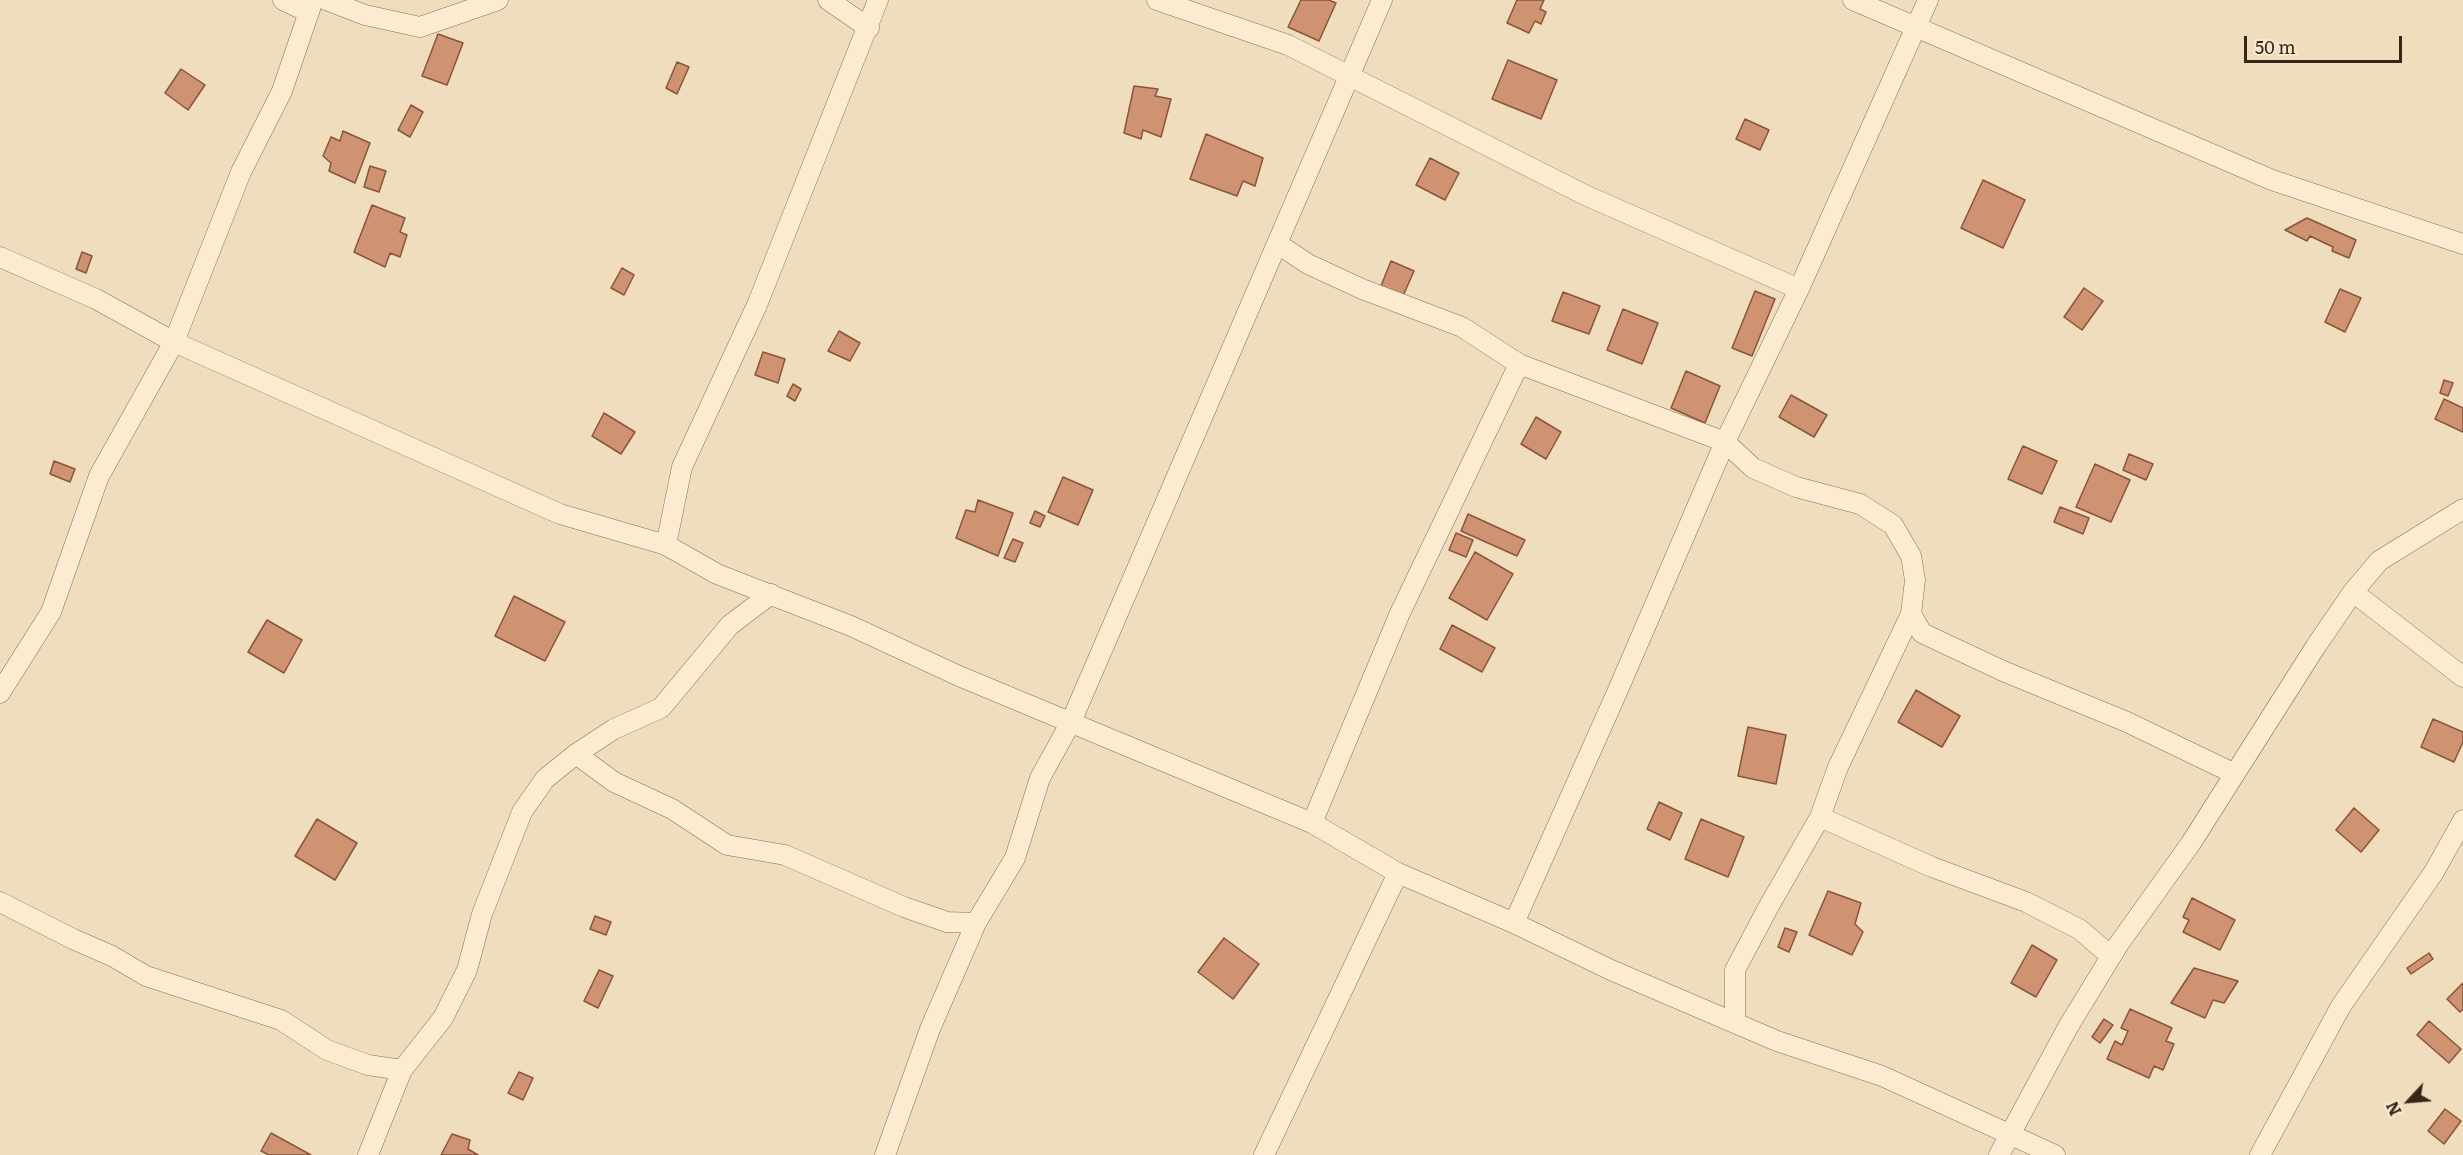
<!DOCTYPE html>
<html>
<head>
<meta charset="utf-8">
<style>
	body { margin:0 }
	#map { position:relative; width:2463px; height:1155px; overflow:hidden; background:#efddbe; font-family:Literata,serif }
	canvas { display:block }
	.north { position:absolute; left:2379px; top:1071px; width:60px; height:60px; -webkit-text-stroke:4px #f7e8ce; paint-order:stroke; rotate:244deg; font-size:16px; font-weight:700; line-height:24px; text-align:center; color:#37271b }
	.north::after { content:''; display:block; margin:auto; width:21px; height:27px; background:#37271b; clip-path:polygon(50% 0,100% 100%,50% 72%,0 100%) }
	.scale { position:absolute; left:2244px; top:36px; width:158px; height:27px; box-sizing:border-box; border:3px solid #37271b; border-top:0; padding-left:8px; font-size:18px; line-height:21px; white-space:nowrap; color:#37271b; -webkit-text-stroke:4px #f7e8ce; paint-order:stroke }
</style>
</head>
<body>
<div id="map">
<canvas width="2463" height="1155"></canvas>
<div class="north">N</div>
<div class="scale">50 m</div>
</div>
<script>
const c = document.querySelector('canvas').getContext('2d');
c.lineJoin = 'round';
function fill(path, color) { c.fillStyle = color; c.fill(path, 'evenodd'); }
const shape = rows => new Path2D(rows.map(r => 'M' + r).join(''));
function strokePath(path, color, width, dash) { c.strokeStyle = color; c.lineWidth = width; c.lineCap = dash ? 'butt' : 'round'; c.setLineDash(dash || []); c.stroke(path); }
const building = shape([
	[1301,0,1329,0,1336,3,1319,41,1288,27,1301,0],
	[1517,0,1544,0,1540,9,1546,12,1541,24,1535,21,1529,33,1507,23,1517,0],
	[438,34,463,43,447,85,422,76,438,34],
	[1508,60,1557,80,1541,119,1492,99,1508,60],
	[677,62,689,67,677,94,666,88,677,62],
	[181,69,205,85,188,110,165,93,181,69],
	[1134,86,1158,89,1155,96,1171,99,1161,137,1143,130,1141,139,1124,133,1134,86],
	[411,105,423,112,410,137,398,130,411,105],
	[1745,119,1769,130,1760,150,1736,139,1745,119],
	[343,131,370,143,355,183,329,171,331,163,323,156,331,137,340,141,343,131],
	[1206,134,1263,158,1255,186,1243,181,1237,196,1190,179,1206,134],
	[1430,158,1459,173,1445,200,1416,185,1430,158],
	[370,166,386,171,379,192,364,187,370,166],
	[1983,180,2025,200,2003,248,1961,228,1983,180],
	[372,205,405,218,400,232,407,235,400,257,390,253,385,267,354,252,372,205],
	[2307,218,2356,240,2349,258,2332,251,2333,247,2310,236,2307,241,2285,230,2307,218],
	[82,252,92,256,86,273,76,269,82,252],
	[1391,261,1414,271,1403,296,1381,286,1391,261],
	[622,268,634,275,624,295,611,288,622,268],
	[2084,288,2103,301,2082,330,2064,317,2084,288],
	[2340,289,2361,298,2345,332,2325,322,2340,289],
	[1755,291,1775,299,1752,356,1732,348,1755,291],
	[1563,292,1600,306,1589,334,1552,321,1563,292],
	[1623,309,1658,323,1642,364,1607,350,1623,309],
	[839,331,860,343,850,361,828,351,839,331],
	[763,352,785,359,778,383,755,375,763,352],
	[1686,371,1720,386,1705,423,1671,408,1686,371],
	[2444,380,2453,383,2448,396,2440,393,2444,380],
	[793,384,801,389,795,401,787,396,793,384],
	[1791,395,1827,415,1814,437,1779,417,1791,395],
	[2444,399,2463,408,2463,432,2435,419,2444,399],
	[604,413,635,432,621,454,592,436,604,413],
	[1536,417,1561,432,1546,459,1521,444,1536,417],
	[2023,446,2057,461,2042,494,2008,479,2023,446],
	[2129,454,2153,464,2146,480,2123,470,2129,454],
	[54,461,75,469,70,482,50,474,54,461],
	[2095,464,2130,480,2111,522,2076,507,2095,464],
	[1063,477,1093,490,1078,525,1048,512,1063,477],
	[978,500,1013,513,998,556,956,538,966,510,975,512,978,500],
	[2060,507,2089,518,2083,534,2054,522,2060,507],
	[1035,511,1045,516,1040,527,1030,523,1035,511],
	[1468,514,1525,540,1517,556,1461,531,1468,514],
	[1456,533,1473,540,1466,557,1449,550,1456,533],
	[1013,539,1023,543,1015,562,1004,558,1013,539],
	[1475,552,1513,574,1487,620,1449,598,1475,552],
	[514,596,565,622,545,661,495,636,514,596],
	[267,620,302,640,284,673,248,652,267,620],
	[1452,625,1495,648,1482,672,1440,649,1452,625],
	[1916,690,1960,716,1942,747,1898,722,1916,690],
	[2433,719,2463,732,2463,742,2454,762,2421,747,2433,719],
	[1748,727,1786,735,1776,784,1738,776,1748,727],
	[1659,802,1682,813,1670,840,1647,829,1659,802],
	[2354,808,2379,830,2361,852,2336,830,2354,808],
	[317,819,357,843,335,880,295,856,317,819],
	[1701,819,1744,837,1728,877,1685,859,1701,819],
	[1828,891,1861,903,1855,924,1863,932,1852,955,1809,935,1828,891],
	[2192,898,2235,920,2220,950,2183,932,2189,920,2183,917,2192,898],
	[595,916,611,922,606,935,590,929,595,916],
	[1785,928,1797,932,1789,952,1778,947,1785,928],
	[1224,938,1259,964,1233,999,1198,972,1224,938],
	[2032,945,2057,960,2036,997,2011,983,2032,945],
	[2429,953,2433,959,2411,974,2407,968,2429,953],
	[2194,968,2238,981,2224,1003,2213,1000,2205,1018,2171,1003,2194,968],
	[599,970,613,976,598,1008,584,1001,599,970],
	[2463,983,2463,1009,2460,1012,2447,999,2463,983],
	[2130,1009,2172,1028,2166,1041,2174,1044,2163,1070,2154,1066,2149,1078,2107,1059,2115,1041,2122,1045,2128,1031,2121,1028,2130,1009],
	[2104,1019,2113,1025,2100,1043,2092,1037,2104,1019],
	[2429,1021,2461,1049,2449,1063,2417,1035,2429,1021],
	[519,1072,533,1078,523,1100,508,1093,519,1072],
	[2445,1109,2461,1121,2444,1144,2428,1131,2445,1109],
	[271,1133,311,1155,269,1155,261,1151,271,1133],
	[452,1134,470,1140,468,1149,478,1155,441,1155,452,1134]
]);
fill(building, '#cf9372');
strokePath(building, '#89553b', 1.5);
const street = shape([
	[283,0,308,12],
	[326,0,365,15,420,27,498,0],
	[828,0,869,28],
	[1157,0,1288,45,1585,195,1799,289],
	[1853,0,2272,180,2463,244],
	[1278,244,1308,264,1362,289,1462,327,1519,364],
	[0,257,96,299,174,342,560,514,666,545,717,574,851,626,959,676,1312,823,1398,873,1514,923,1611,970,1777,1041,1882,1076,2055,1155],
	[666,545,682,467,757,305,878,0],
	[2353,592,2463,677],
	[0,693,51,612,99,476,174,342,241,172,282,91,313,0],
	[576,754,614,782,672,809,727,845,785,855,904,907,947,922,976,923],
	[1820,817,1932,867,2026,902,2079,929,2111,956],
	[1312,823,1400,613,1519,364,1725,442,1753,468,1796,487,1860,504,1893,525,1911,556,1915,580,1911,614,1922,633,2003,671,2127,722,2235,774],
	[0,902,73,939,112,956,146,976,281,1020,327,1050,368,1065,402,1070],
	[1514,923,1618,690,1725,442,1799,289,1928,0],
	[1735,1023,1735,970,1769,906,1820,817,1838,767,1911,614],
	[368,1155,402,1070,443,1018,467,970,482,914,522,812,545,779,576,754,614,729,661,708,730,625,771,594],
	[885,1155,930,1029,976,923,1015,858,1040,778,1071,722,1382,0],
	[1264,1155,1398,873],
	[1999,1155,2068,1027,2118,945,2191,843,2316,646,2353,592,2379,561,2463,509],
	[2260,1155,2341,1006,2434,872,2463,820]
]);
strokePath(street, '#886e56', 21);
strokePath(street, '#faebd1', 20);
</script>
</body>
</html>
